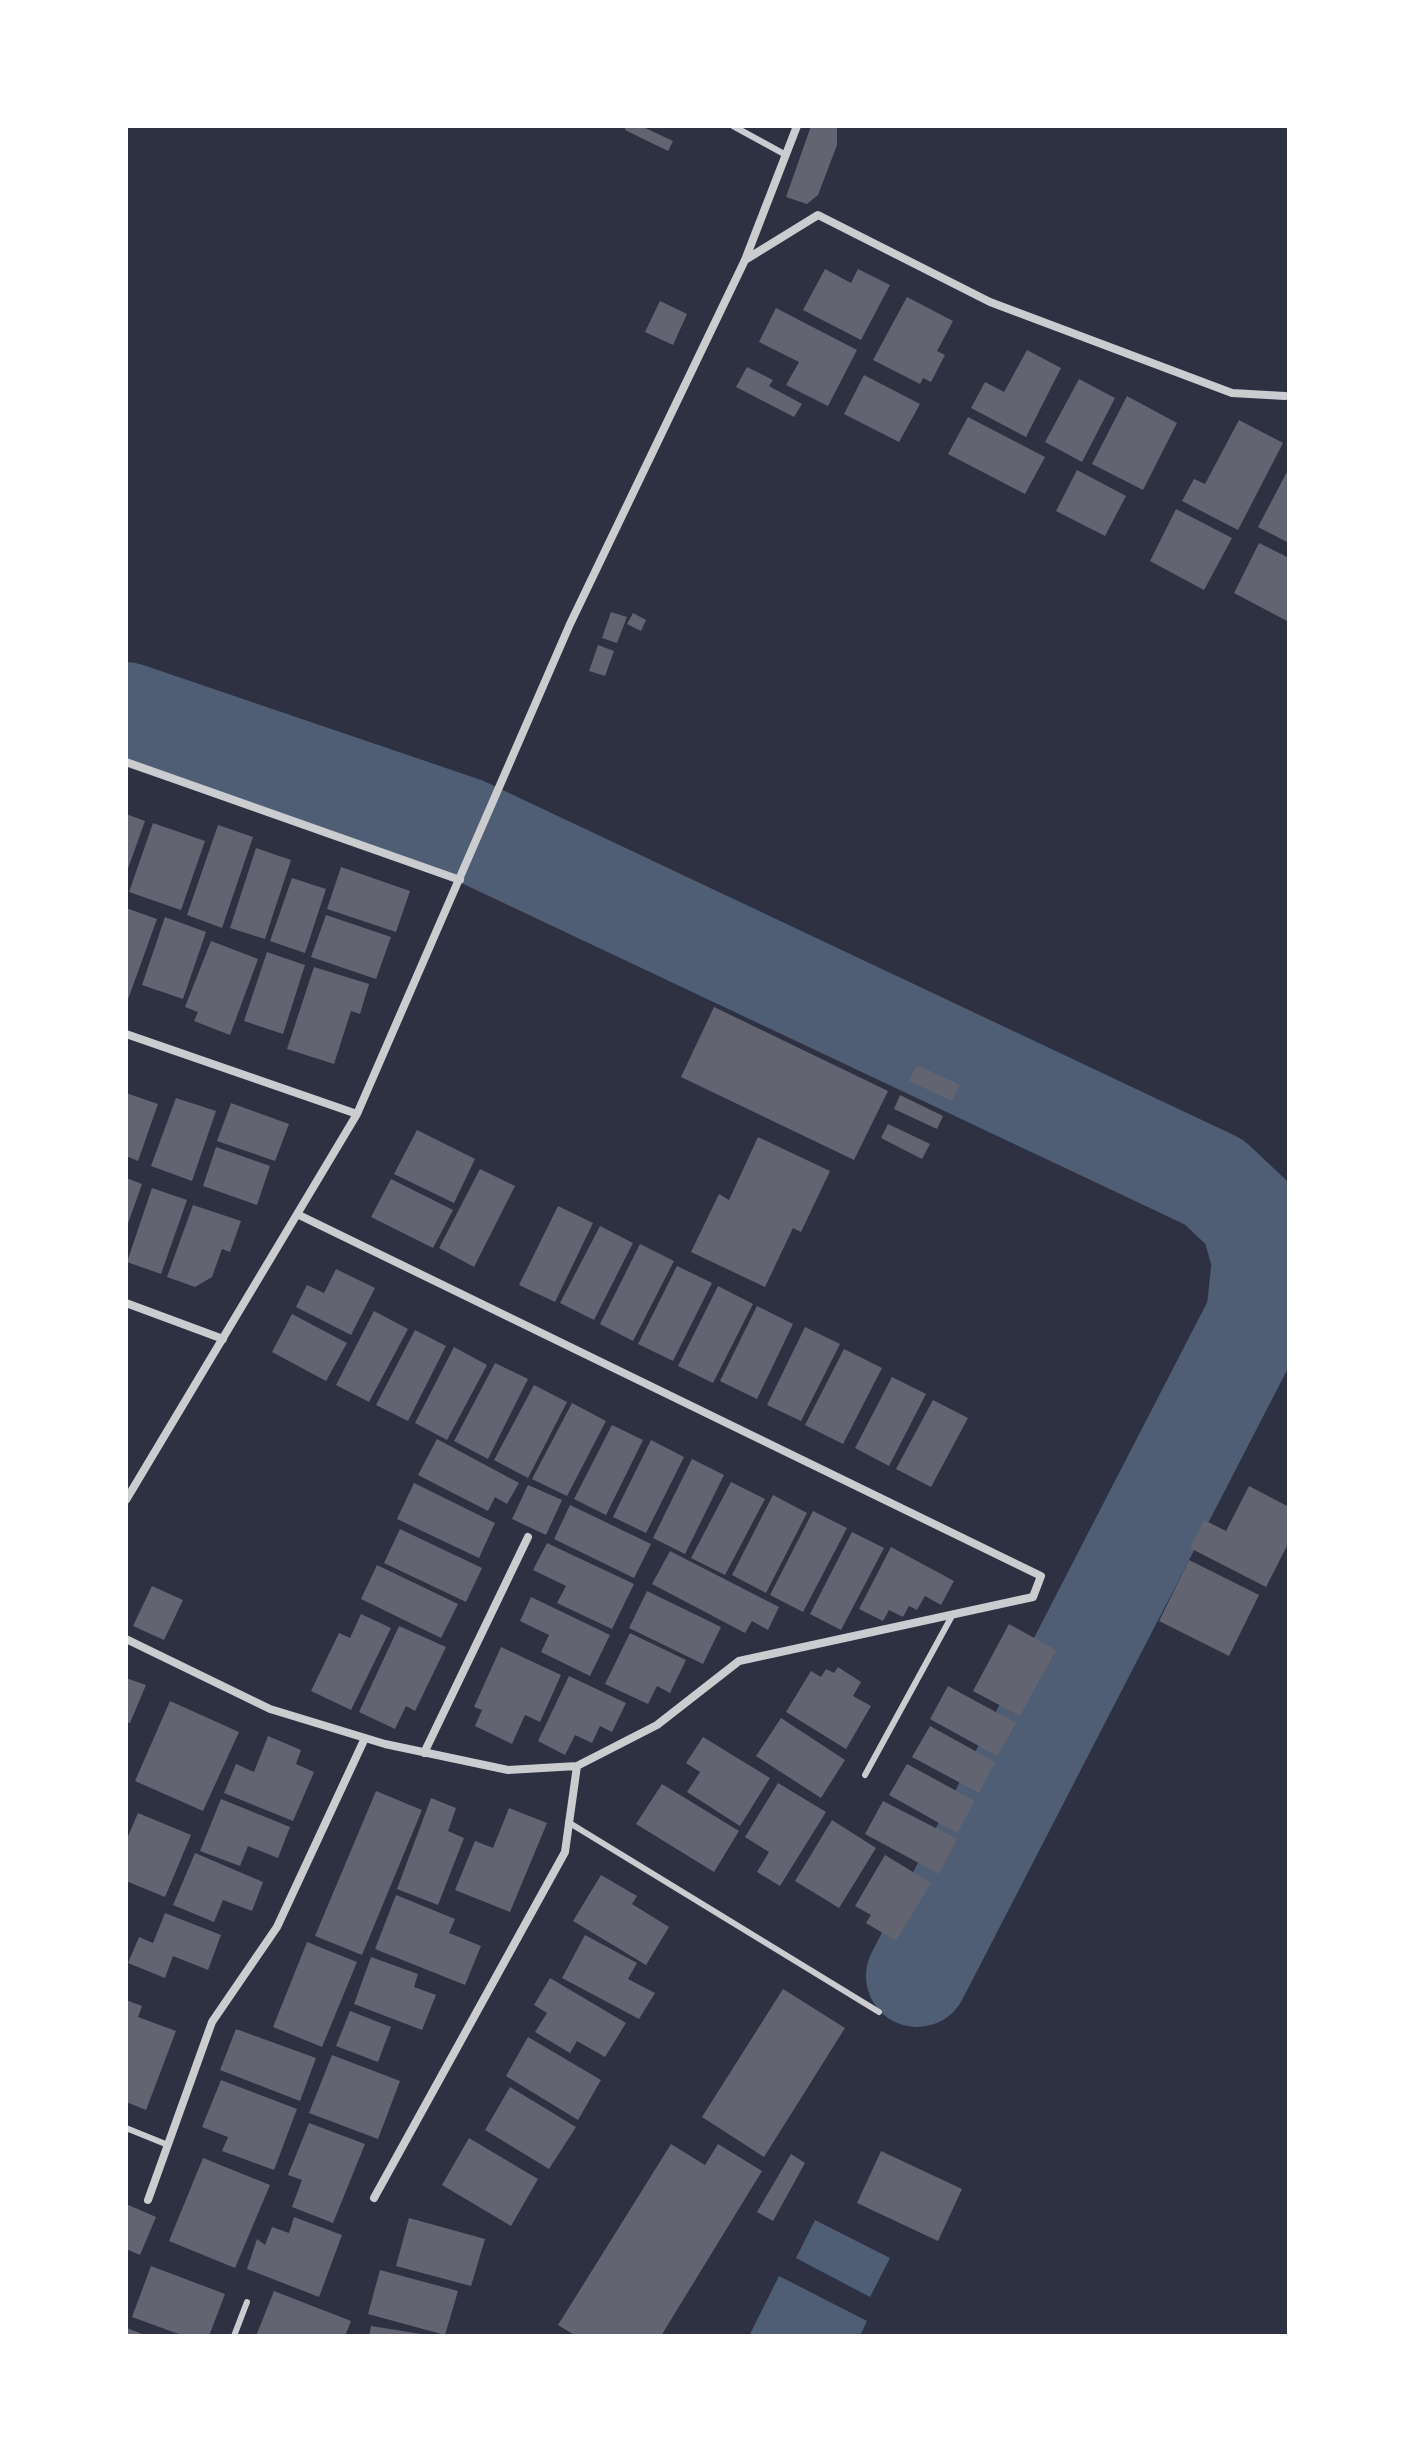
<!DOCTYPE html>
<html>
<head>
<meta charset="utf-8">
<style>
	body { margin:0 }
	#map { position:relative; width:1415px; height:2462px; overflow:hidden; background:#2d3142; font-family:Montserrat,sans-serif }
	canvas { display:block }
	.frame { position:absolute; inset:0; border:128px solid #fff; pointer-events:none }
</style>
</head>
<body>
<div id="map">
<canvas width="1415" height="2462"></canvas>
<div class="frame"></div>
</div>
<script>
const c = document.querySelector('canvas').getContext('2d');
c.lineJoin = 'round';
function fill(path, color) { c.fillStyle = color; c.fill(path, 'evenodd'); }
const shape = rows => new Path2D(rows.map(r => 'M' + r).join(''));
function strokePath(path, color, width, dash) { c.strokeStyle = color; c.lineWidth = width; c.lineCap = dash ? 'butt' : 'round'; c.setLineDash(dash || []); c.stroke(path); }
fill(shape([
	[815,2220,890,2258,870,2297,796,2258],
	[779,2276,867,2321,860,2336,749,2336]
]), '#4f5d75');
strokePath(shape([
	[126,713,464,828,1214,1182,1251,1217,1263,1261,1257,1317,917,1976]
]), '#4f5d75', 102);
fill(shape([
	[626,126,641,126,673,141,668,151,625,130],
	[811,126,837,126,837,145,818,195,807,204,786,197],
	[825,269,851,283,858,269,890,285,861,340,803,310],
	[907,297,953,321,937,351,945,355,931,382,923,378,920,384,873,360],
	[660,301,687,314,673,345,645,332],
	[776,308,857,350,828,406,786,385,799,362,759,342],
	[1027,350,1061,368,1026,437,971,408,985,382,1004,392],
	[747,367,773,380,769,386,802,404,794,417,736,387],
	[864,375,920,404,899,442,844,414],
	[1079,379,1115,398,1082,462,1045,442],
	[1127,396,1177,423,1143,490,1092,464],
	[968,417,1045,457,1025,494,948,454],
	[1239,420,1283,443,1238,530,1182,501,1194,479,1205,484],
	[1289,468,1289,543,1258,527],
	[1077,470,1126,496,1105,536,1056,511],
	[1176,509,1232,538,1204,590,1150,561],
	[1259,543,1289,558,1289,622,1234,593],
	[611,612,627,617,617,643,602,638],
	[633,613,646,620,641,631,627,624],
	[598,645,614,651,605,676,589,671],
	[126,814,145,821,126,874],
	[153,823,205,841,181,910,129,892],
	[218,825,253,837,222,928,187,915],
	[256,848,291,860,265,939,230,928],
	[341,867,410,891,396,932,327,909],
	[292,878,326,889,305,953,270,941],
	[126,908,157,919,126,1005],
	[326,915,391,937,376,979,311,957],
	[165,917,206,932,183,999,142,985],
	[211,941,258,959,230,1035,194,1021,198,1012,185,1007],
	[267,952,305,965,283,1034,244,1021],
	[314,967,369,984,360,1014,351,1011,334,1064,287,1049],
	[714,1007,888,1091,854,1160,681,1077],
	[917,1065,960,1085,952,1101,909,1081],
	[126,1093,158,1104,138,1161,126,1156],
	[900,1095,943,1116,937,1129,894,1109],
	[176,1098,216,1111,192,1181,151,1166],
	[231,1103,289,1124,275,1161,217,1141],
	[888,1124,930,1144,922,1159,881,1138],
	[417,1130,475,1159,454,1203,394,1174],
	[758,1137,830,1171,801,1232,793,1228,765,1287,691,1252,719,1194,729,1200],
	[216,1147,270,1166,257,1205,203,1186],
	[480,1169,515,1186,474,1267,439,1248],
	[126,1178,142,1184,126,1229],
	[391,1179,453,1210,433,1248,371,1217],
	[152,1188,187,1200,161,1274,127,1262],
	[193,1205,241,1221,230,1252,222,1249,212,1277,195,1287,167,1277],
	[558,1206,593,1223,555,1302,519,1285],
	[600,1226,633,1243,594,1320,560,1303],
	[640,1244,674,1261,633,1341,600,1324],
	[677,1266,712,1283,673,1361,638,1344],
	[336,1269,375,1288,351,1335,296,1307,307,1285,324,1293],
	[718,1286,753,1304,713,1383,678,1366],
	[757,1306,793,1324,757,1399,720,1381],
	[374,1311,408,1329,369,1402,336,1385],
	[292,1314,347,1343,326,1381,272,1352],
	[805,1327,840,1344,801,1421,767,1405],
	[415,1330,446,1346,408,1421,376,1405],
	[454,1347,487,1365,447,1440,415,1423],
	[844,1349,882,1368,843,1444,805,1425],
	[495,1363,528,1379,488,1459,454,1441],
	[892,1377,926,1394,889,1466,855,1448],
	[534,1385,567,1402,528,1478,494,1460],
	[933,1400,968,1418,931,1487,896,1469],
	[572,1403,606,1421,567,1496,532,1479],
	[612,1425,643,1440,606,1515,574,1499],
	[437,1439,519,1483,507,1504,495,1497,488,1511,418,1475],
	[651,1440,684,1457,646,1533,613,1517],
	[692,1459,724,1475,685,1554,653,1538],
	[731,1482,765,1499,725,1575,691,1558],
	[414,1483,495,1523,479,1558,397,1519],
	[528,1485,562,1500,546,1535,512,1519],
	[1249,1486,1289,1507,1289,1542,1266,1587,1190,1548,1204,1520,1226,1531],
	[773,1495,807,1513,766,1593,732,1575],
	[570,1505,651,1544,634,1578,554,1539],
	[813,1511,847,1528,803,1612,770,1595],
	[400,1529,482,1568,466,1602,384,1563],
	[852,1532,884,1548,841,1630,810,1614],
	[547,1543,634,1584,612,1629,557,1603,566,1586,533,1570],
	[891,1547,954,1581,941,1605,925,1596,917,1610,909,1606,903,1617,889,1610,883,1621,859,1609],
	[670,1551,779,1607,768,1630,752,1621,745,1633,652,1584],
	[1189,1560,1259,1595,1229,1656,1159,1621],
	[377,1565,458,1604,441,1638,361,1599],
	[152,1586,183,1600,164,1640,133,1626],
	[647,1591,721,1627,703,1664,629,1628],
	[531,1597,610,1635,590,1676,541,1652,549,1635,520,1621],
	[361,1614,391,1628,351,1710,311,1691,339,1633,350,1638],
	[1009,1624,1056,1650,1020,1716,973,1691],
	[399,1626,446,1647,415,1711,406,1706,395,1729,359,1712],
	[630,1633,686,1660,670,1693,657,1686,648,1704,605,1684],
	[501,1647,561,1675,540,1722,525,1715,512,1744,475,1726,482,1710,474,1707],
	[838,1667,861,1682,853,1696,871,1706,846,1749,786,1712,811,1671,821,1677,826,1669,834,1673],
	[569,1676,626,1703,612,1732,600,1726,592,1743,575,1735,565,1755,538,1741],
	[126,1678,146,1685,130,1723,126,1722],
	[948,1686,1016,1723,997,1756,930,1719],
	[170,1701,239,1732,203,1811,135,1781],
	[781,1718,845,1760,821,1798,756,1756],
	[930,1726,995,1762,979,1793,912,1757],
	[268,1736,301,1750,296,1764,314,1772,293,1821,224,1793,236,1764,254,1772],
	[703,1737,770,1778,740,1826,687,1792,700,1772,686,1763],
	[907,1764,975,1801,957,1833,889,1795],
	[778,1783,826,1812,780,1886,757,1872,769,1852,745,1837],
	[662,1784,739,1831,714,1872,636,1824],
	[376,1791,422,1810,362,1955,315,1936],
	[431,1798,456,1808,448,1831,464,1838,438,1905,397,1889],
	[221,1799,290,1827,278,1858,248,1846,240,1866,200,1851],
	[883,1801,957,1839,939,1874,865,1834],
	[509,1808,547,1823,510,1912,455,1890,475,1841,493,1848],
	[138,1813,191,1835,165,1897,126,1881,126,1841],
	[832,1820,876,1848,839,1908,795,1881],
	[195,1853,263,1882,252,1911,223,1900,214,1922,173,1905],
	[885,1855,931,1883,896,1941,866,1923,871,1915,855,1906],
	[601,1875,637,1896,632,1904,669,1927,646,1965,573,1921],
	[396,1895,455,1919,449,1933,481,1946,465,1985,375,1949],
	[165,1913,221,1935,208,1970,173,1956,165,1978,128,1963,139,1937,153,1943],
	[585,1935,637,1963,628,1979,655,1993,639,2019,562,1978],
	[307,1942,357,1962,322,2047,273,2027],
	[371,1957,418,1974,414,1987,436,1995,422,2030,354,2004],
	[550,1978,626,2023,605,2057,577,2041,570,2053,535,2032,547,2013,534,2005],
	[783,1989,845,2028,764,2157,702,2117],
	[126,2000,142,2006,138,2017,176,2031,146,2110,126,2102],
	[350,2011,391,2027,378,2062,336,2046],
	[236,2029,316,2058,300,2101,220,2070],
	[528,2037,601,2080,578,2120,506,2076],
	[332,2055,400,2081,378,2139,309,2113],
	[221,2080,297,2109,274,2170,222,2151,228,2137,202,2127],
	[510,2087,576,2127,549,2169,485,2130],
	[309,2123,365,2144,333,2223,292,2207,302,2180,288,2175],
	[469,2138,538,2179,511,2226,442,2185],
	[671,2144,705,2165,718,2144,762,2171,661,2336,576,2336,558,2325],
	[881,2151,962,2189,938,2241,857,2203],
	[791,2154,805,2163,773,2221,757,2212],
	[203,2158,270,2185,235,2268,169,2241],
	[126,2204,156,2217,140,2255,126,2249],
	[294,2217,342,2235,319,2297,247,2269,257,2239,265,2245,272,2227,289,2233],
	[409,2218,485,2239,471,2286,396,2266],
	[151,2266,225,2294,209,2336,184,2336,132,2317],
	[380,2270,458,2291,445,2335,368,2314],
	[274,2291,351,2321,345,2336,256,2336],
	[371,2326,421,2334,421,2336,369,2336],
	[127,2328,147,2336,126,2336]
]), '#626471');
strokePath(shape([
	[733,126,786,155],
	[865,1775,953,1614],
	[568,1822,879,2012],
	[126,2128,168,2145],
	[234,2336,247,2302]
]), '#caccd0', 6);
strokePath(shape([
	[745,260,818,215,990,302,1232,393,1285,396],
	[126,762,460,880],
	[126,1034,357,1114],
	[126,1303,223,1339],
	[126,1500,357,1114,570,624,745,260,797,126],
	[126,1639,270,1709,385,1744,508,1770,577,1766,657,1725,739,1661,1033,1597,1041,1576,299,1215],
	[424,1753,528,1537],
	[374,2198,565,1852,577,1766],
	[148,2200,212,2022,277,1927,365,1738]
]), '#caccd0', 8);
</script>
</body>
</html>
